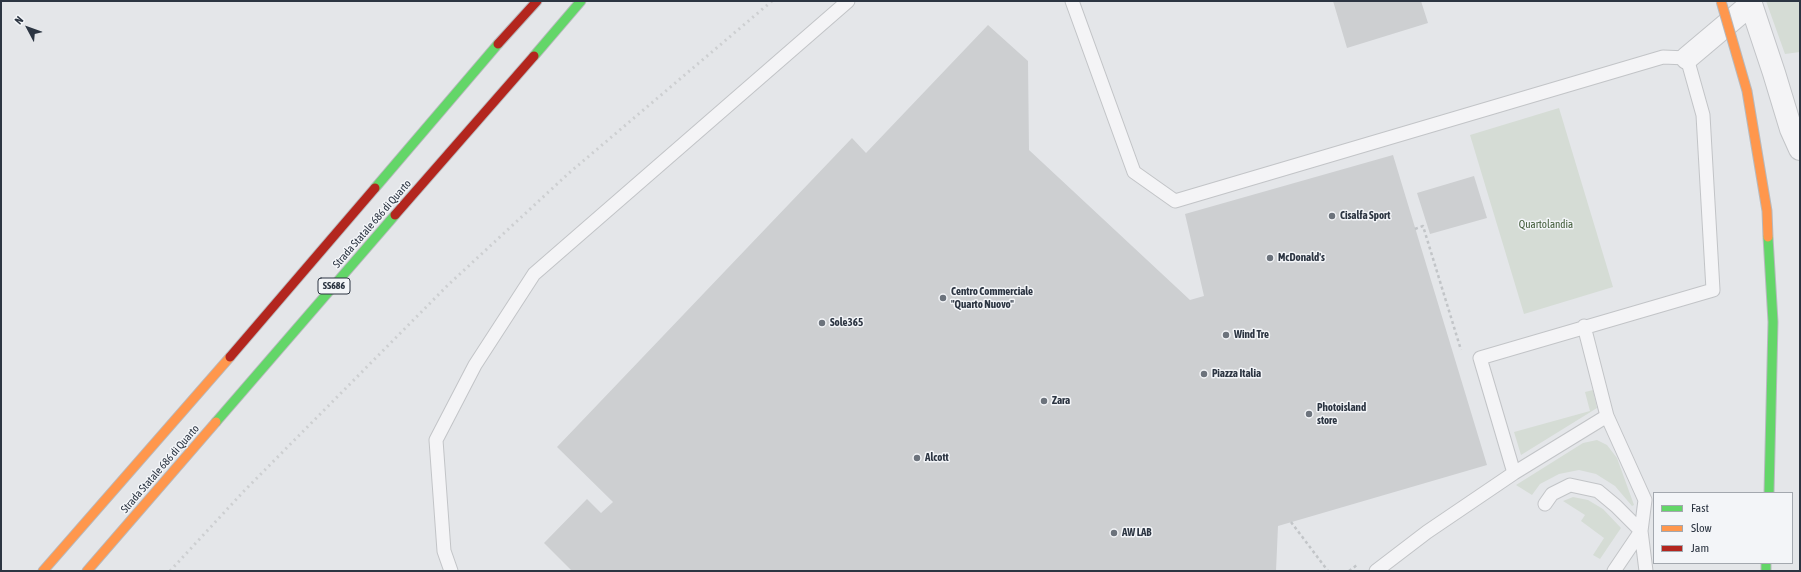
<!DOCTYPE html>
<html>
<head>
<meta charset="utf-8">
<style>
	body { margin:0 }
	#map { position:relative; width:1801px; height:572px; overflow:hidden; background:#e4e6e9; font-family:"Asap Condensed",sans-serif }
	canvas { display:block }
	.frame { position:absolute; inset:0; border:2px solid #2c3542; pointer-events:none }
	.legend { position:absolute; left:1653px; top:492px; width:140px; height:72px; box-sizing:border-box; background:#f3f5f8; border:1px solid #a3a8af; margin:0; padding:5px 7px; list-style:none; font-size:12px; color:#2c3542 }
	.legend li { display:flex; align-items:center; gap:8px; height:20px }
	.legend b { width:20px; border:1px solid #a3a8af }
	.north { position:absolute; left:8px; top:8px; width:40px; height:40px; -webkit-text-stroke:3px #f3f5f8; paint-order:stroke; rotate:311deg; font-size:11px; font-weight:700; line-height:16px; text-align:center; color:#2c3542 }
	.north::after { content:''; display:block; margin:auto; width:14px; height:18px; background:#2c3542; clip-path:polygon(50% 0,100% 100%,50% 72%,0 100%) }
</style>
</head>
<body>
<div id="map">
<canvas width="1801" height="572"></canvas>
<div class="frame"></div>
<ul class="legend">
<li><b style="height:5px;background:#63d668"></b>Fast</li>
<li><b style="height:5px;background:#ff974d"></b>Slow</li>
<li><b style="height:5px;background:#b3261e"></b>Jam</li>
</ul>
<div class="north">N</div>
</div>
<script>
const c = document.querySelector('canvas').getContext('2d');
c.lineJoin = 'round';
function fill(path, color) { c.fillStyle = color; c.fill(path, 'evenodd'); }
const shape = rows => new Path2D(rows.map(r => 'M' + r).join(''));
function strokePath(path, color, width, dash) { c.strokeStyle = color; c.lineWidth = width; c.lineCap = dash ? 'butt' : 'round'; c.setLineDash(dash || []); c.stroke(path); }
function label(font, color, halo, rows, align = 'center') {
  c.font = font + ' "Asap Condensed",sans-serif'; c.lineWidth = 3; c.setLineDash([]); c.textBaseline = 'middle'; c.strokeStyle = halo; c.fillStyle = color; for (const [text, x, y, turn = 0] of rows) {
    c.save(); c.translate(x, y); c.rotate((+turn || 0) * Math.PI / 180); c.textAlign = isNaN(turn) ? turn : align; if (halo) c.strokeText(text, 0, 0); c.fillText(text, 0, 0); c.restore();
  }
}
fill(shape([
	[1766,1,1800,1,1800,52,1785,54],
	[1559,108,1613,287,1524,314,1470,135],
	[1593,390,1597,408,1521,455,1514,432,1590,411,1585,392],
	[1597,440,1607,445,1617,458,1634,505,1632,506,1615,486,1596,474,1579,470,1559,474,1540,484,1532,495,1516,485,1583,443],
	[1573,497,1588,500,1603,509,1621,528,1600,559,1593,555,1604,538,1581,521,1585,515,1563,501]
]), '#d5dcd5');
fill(shape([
	[1333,1,1421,1,1428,23,1347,48],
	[988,25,1028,61,1029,150,1190,300,1204,296,1185,214,1393,155,1487,465,1278,526,1276,571,572,571,544,543,587,499,601,513,613,502,557,447,852,138,866,153],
	[1474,176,1487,218,1430,234,1417,193]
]), '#cdcfd1');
const lane = shape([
	[1072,1,1134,172,1175,201,1663,57,1687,58,1703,115,1713,290,1480,358,1514,473],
	[1584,326,1607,416],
	[1545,504,1552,494,1570,485,1598,491,1616,506,1641,531,1646,571],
	[451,571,444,551,436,440,475,365,534,274,848,1],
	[1376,571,1427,532,1514,473,1607,416,1645,500,1641,531,1614,571]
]);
const street = shape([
	[1750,1,1774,73,1791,129,1800,149],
	[1687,58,1751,4]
]);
const fast = shape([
	[534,56,581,1],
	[375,188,498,44],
	[216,422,395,215],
	[1766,563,1766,571]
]);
const slow = shape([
	[43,571,230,357],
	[87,571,216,422]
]);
const jam = shape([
	[498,44,537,1],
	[395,215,534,56],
	[230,357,375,188]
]);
strokePath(lane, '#c2c4c7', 15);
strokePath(street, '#c2c4c7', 24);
strokePath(fast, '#b7b9bd', 11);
strokePath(slow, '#b7b9bd', 11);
strokePath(jam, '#b7b9bd', 11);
strokePath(shape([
	[1415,229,1423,226,1461,350],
	[1291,522,1328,571],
	[1349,571,1357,565]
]), '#c2c5c8', 2.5, [3, 3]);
strokePath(lane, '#f4f4f6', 13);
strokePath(street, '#f4f4f6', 22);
strokePath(fast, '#63d668', 9);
strokePath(slow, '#ff974d', 9);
strokePath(jam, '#b3261e', 9);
strokePath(shape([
	[170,571,244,491,448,285,569,173,772,1]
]), '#cdcfd1', 3, [2, 4]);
const fastBridge = shape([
	[1768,237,1773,322,1769,493]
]);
const slowBridge = shape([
	[1721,1,1747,91,1767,211,1768,237]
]);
strokePath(fastBridge, '#b7b9bd', 11, []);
strokePath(slowBridge, '#b7b9bd', 11, []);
strokePath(fastBridge, '#63d668', 9);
strokePath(slowBridge, '#ff974d', 9);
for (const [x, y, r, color] of [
	[1332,216,4,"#6c737c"],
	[1270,258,4,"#6c737c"],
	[943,298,4,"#6c737c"],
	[822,323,4,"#6c737c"],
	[1226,335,4,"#6c737c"],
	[1204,374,4,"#6c737c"],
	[1044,401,4,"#6c737c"],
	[1309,414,4,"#6c737c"],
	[917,458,4,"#6c737c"],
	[1114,533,4,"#6c737c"]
]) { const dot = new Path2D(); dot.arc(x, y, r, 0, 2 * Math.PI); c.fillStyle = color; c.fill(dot); strokePath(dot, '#f3f5f8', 1.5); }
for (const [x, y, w] of [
	[334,286,32]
]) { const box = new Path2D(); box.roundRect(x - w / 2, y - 8, w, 16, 3); c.fillStyle = '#f3f5f8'; c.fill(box); strokePath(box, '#2c3542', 1); }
label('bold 10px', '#2c3542', null, [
	["SS686",334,286]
]);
label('bold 11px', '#2c3542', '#f3f5f8', [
	["Cisalfa Sport",1340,216],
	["McDonald's",1278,258],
	["Centro Commerciale",951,292],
	["\"Quarto Nuovo\"",951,305],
	["Sole365",830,323],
	["Wind Tre",1234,335],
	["Piazza Italia",1212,374],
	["Zara",1052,401],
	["Photoisland",1317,408],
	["store",1317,421],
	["Alcott",925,458],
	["AW LAB",1122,533]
], 'left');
label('11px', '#2c3542', '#f3f5f8', [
	["Strada Statale 686 di Quarto",372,224,-49],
	["Strada Statale 686 di Quarto",160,469,-49]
]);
label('11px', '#425c3a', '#f3f5f8', [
	["Quartolandia",1546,225]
]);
</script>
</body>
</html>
